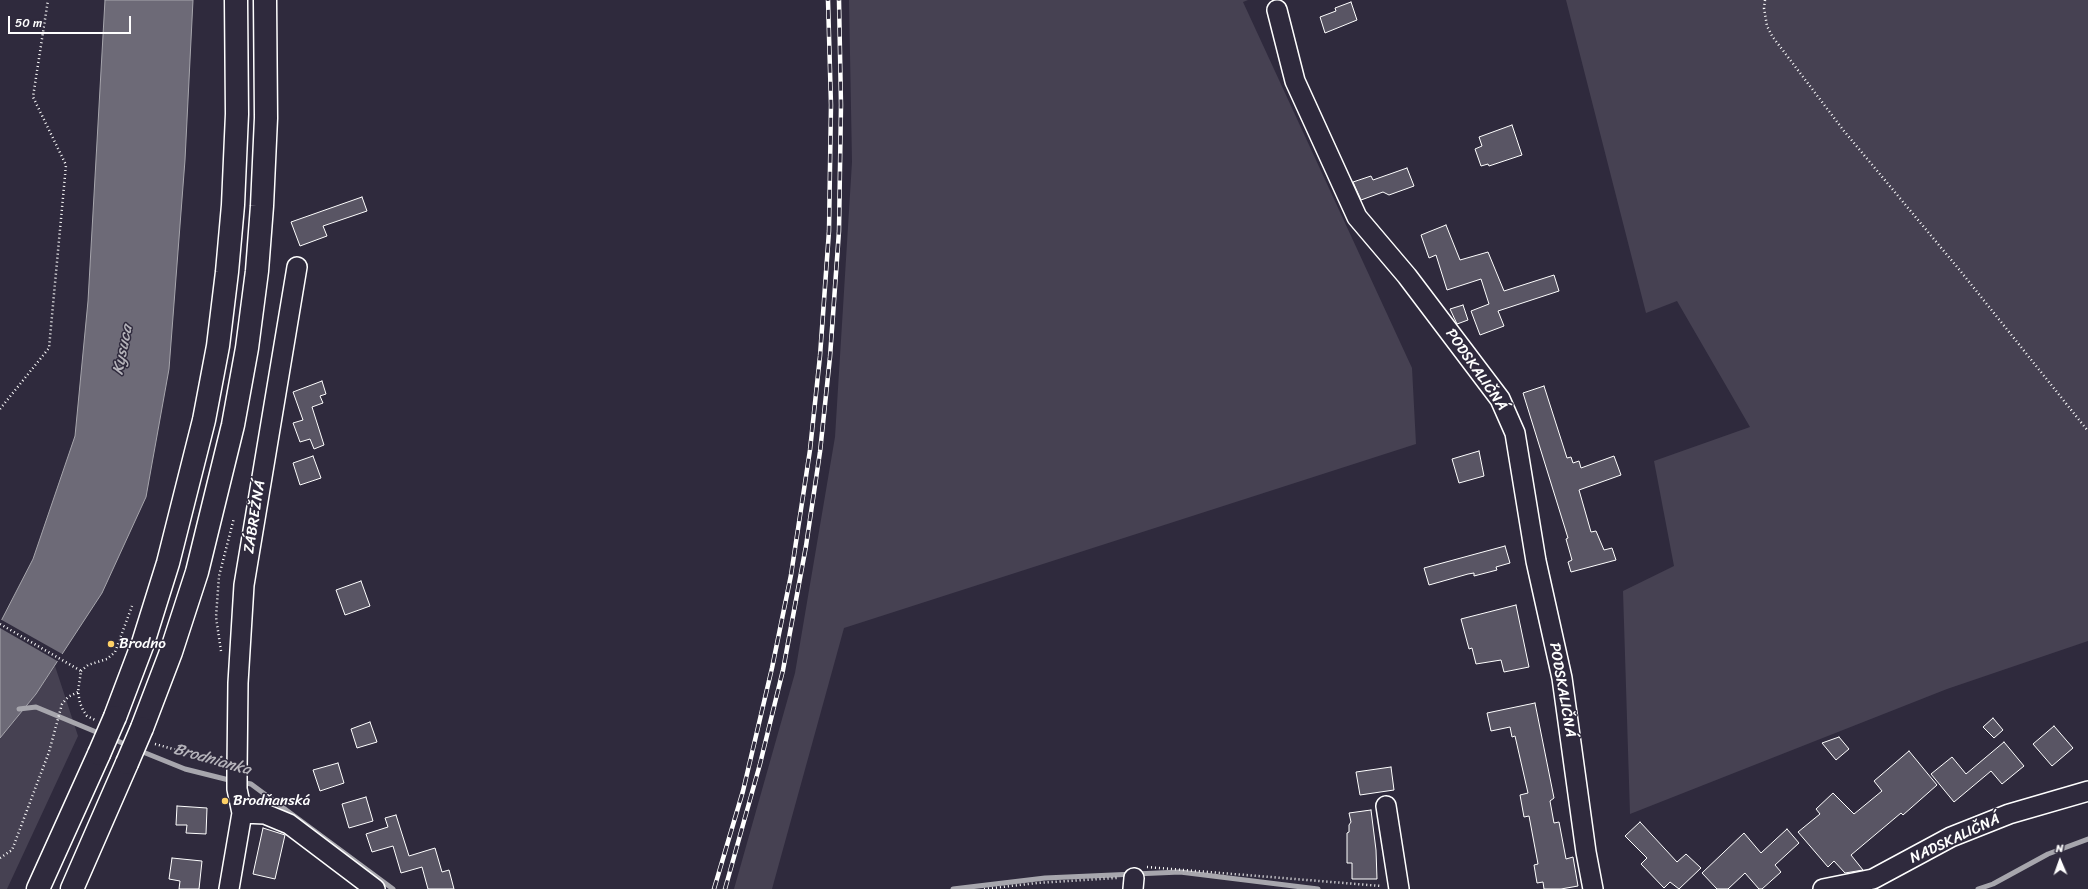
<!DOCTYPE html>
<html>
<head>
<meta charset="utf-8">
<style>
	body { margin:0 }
	#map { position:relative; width:2088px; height:889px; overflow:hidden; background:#2f2a3d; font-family:Sriracha,sans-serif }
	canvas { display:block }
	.north { position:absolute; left:2040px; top:841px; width:40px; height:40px; -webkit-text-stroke:3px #2f2a3d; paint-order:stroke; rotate:358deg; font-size:11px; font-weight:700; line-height:16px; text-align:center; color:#fff }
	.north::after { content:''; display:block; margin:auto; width:14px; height:18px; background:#fff; clip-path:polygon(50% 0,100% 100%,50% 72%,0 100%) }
	.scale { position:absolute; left:8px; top:16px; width:123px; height:18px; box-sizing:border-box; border:2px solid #fff; border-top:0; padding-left:5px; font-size:12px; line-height:14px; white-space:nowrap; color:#fff; -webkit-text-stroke:3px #2f2a3d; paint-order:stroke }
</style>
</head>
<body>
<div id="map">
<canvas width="2088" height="889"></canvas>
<div class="north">N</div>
<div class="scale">50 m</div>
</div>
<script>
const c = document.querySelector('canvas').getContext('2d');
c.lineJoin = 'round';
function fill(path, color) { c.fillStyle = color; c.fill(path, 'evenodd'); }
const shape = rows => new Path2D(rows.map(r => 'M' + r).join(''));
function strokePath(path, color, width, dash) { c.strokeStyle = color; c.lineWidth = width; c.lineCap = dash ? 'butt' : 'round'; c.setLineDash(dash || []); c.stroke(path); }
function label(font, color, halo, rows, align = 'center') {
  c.font = font + ' Sriracha,sans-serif'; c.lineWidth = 3; c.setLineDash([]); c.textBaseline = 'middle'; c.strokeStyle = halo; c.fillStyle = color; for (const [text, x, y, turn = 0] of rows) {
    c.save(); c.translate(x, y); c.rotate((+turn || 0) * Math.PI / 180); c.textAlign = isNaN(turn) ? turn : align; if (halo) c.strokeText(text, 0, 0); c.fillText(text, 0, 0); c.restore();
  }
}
fill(shape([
	[849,0,1248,0,1243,2,1412,368,1416,444,844,628,772,889,734,889,795,673,835,437,852,162],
	[1566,0,2088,0,2088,641,1947,689,1630,814,1623,591,1674,566,1654,461,1750,427,1677,301,1646,313],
	[55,666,78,736,7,889,0,889,0,738,36,694]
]), '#464152');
const water = shape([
	[105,0,193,0,185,160,169,369,146,497,102,593,36,694,0,738,0,623,33,559,75,436,88,301,105,0]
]);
fill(water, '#6d6a77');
strokePath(water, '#a7a6ad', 1);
fill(shape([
	[0,619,64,655,59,662,0,628]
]), '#2f2a3d');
strokePath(shape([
	[19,709,36,707,101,734],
	[111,738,129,746],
	[138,750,185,769,233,781],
	[241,782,251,784,393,889],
	[953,889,1045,878,1180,872,1318,889],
	[1978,889,1993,884,2048,854,2088,839]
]), '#a7a6ad', 5);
const building = shape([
	[1351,2,1357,20,1325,33,1320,17,1336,11,1335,8,1351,2],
	[1512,125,1522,155,1489,166,1488,164,1481,166,1475,149,1482,146,1479,137,1512,125],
	[1407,168,1414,186,1389,195,1383,192,1361,200,1353,182,1371,176,1373,180,1407,168],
	[362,197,367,211,323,226,327,236,300,246,291,222,362,197],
	[1446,225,1460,260,1488,252,1504,291,1554,275,1559,291,1498,311,1504,326,1480,335,1471,311,1489,304,1481,279,1447,290,1436,255,1429,258,1421,235,1446,225],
	[1463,305,1468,320,1457,324,1450,309,1463,305],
	[322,381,326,394,320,396,323,403,312,407,324,445,314,449,310,439,300,442,293,423,303,420,293,392,322,381],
	[1544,386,1567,458,1571,457,1573,463,1579,461,1581,468,1614,456,1621,475,1579,490,1591,532,1596,531,1604,550,1612,548,1616,560,1571,572,1568,562,1572,560,1566,539,1568,538,1523,393,1544,386],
	[1479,451,1484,476,1459,483,1452,459,1479,451],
	[313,456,321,478,300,485,293,463,313,456],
	[1505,546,1510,563,1496,567,1497,570,1474,576,1474,573,1468,574,1429,585,1424,568,1505,546],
	[361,581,370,606,345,615,336,590,361,581],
	[1516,605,1529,667,1504,672,1501,660,1476,664,1472,648,1469,649,1461,619,1516,605],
	[1535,703,1554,798,1550,801,1554,823,1559,822,1566,859,1573,857,1578,886,1561,889,1544,889,1543,882,1537,883,1534,865,1538,864,1529,816,1524,817,1520,795,1528,793,1515,736,1512,737,1510,727,1491,731,1487,713,1535,703],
	[1993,718,2003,730,1994,738,1983,727,1993,718],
	[370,722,377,742,357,748,351,729,370,722],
	[2054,726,2073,748,2052,766,2033,744,2054,726],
	[1839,737,1849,749,1836,760,1822,743,1839,737],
	[2004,742,2024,766,2002,784,1991,771,1954,802,1931,774,1952,757,1966,774,2004,742],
	[1909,751,1937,785,1903,815,1901,813,1851,855,1863,870,1845,873,1834,861,1828,867,1798,832,1820,814,1816,809,1833,793,1854,814,1882,791,1874,781,1909,751],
	[338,763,344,783,320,791,313,770,338,763],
	[1391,767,1394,790,1360,795,1356,772,1391,767],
	[366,797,373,821,349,828,342,804,366,797],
	[177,806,207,808,206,834,186,833,187,825,176,825,177,806],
	[1371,810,1376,850,1377,879,1352,879,1352,863,1347,863,1347,833,1349,832,1349,825,1351,822,1349,813,1371,810],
	[396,815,409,856,435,848,442,872,449,870,454,889,428,889,422,867,401,873,393,846,372,852,366,834,388,827,385,818,396,815],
	[1640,822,1677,862,1686,854,1701,868,1679,889,1670,882,1664,888,1641,864,1647,858,1625,836,1640,822],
	[263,828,285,835,275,879,253,874,263,828],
	[1787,829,1799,843,1775,865,1781,872,1762,889,1759,889,1745,873,1728,889,1717,889,1702,873,1744,833,1761,853,1787,829],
	[172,858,202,861,199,889,179,889,180,881,169,879,172,858]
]);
fill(building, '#595564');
strokePath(building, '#fff', 1);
const street = shape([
	[1277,10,1295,81,1357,217,1407,276,1500,399,1515,433,1536,561,1562,678,1586,852,1593,889],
	[1386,806,1399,889],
	[242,813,265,814,289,824,375,889],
	[229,889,242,813,237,789,237,770,238,683,244,585,297,267],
	[1133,889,1134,878],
	[1823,889,1873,879,1951,837,2009,814,2088,791]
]);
const primary = shape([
	[115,717,143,643,168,563,204,420,218,346,227,272,233,205,237,114,236,0],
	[142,728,171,652,197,572,233,425,247,348,257,271,262,206,266,118,265,0],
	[38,889,99,754],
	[72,889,127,763]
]);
strokePath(street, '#fff', 22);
strokePath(primary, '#fff', 25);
strokePath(shape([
	[1765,0,1764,8,1767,26,1772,36,1844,131,1958,268,2088,431],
	[0,409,49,348,66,165,33,97,48,0],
	[0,624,81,671,78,692,80,703,83,710,87,716,95,720],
	[221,651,216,617,219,576,234,518],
	[81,671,88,665,107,659,115,652,132,606],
	[155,744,220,762],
	[0,858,12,850,49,752,62,704,68,697,78,692],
	[1147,867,1381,886],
	[984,889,1037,883,1117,878]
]), '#fff', 2.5, [1, 3]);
strokePath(street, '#2f2a3d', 19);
strokePath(primary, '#2f2a3d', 22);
const rail = shape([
	[714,889,743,791,772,668,791,575,810,450,820,356,829,231,831,105,828,0],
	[725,889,760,764,783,670,806,546,820,452,830,357,839,231,841,105,839,0]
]);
strokePath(rail, '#fff', 4.5);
strokePath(rail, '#2f2a3d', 3, [9]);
const primaryBridge = shape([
	[99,754,115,717],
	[127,763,142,728]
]);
strokePath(primaryBridge, '#fff', 25, []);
strokePath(primaryBridge, '#2f2a3d', 22);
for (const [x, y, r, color] of [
	[111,644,4,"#ffd166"],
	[225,801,4,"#ffd166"]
]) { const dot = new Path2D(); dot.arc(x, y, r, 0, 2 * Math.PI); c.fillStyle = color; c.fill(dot); strokePath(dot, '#2f2a3d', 1.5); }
label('15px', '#fff', '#2f2a3d', [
	["PODSKALIČNÁ",1476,370,55],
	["ZÁBREŽNÁ",255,517,-81],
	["PODSKALIČNÁ",1562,690,80],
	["NADSKALIČNÁ",1955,839,-25]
]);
label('15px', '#fff', '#2f2a3d', [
	["Brodno",119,644],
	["Brodňanská",233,801]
], 'left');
label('italic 16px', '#b6b4bb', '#2f2a3d', [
	["Kysuca",123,350,-79],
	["Brodnianka",212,760,16]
]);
</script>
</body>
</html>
